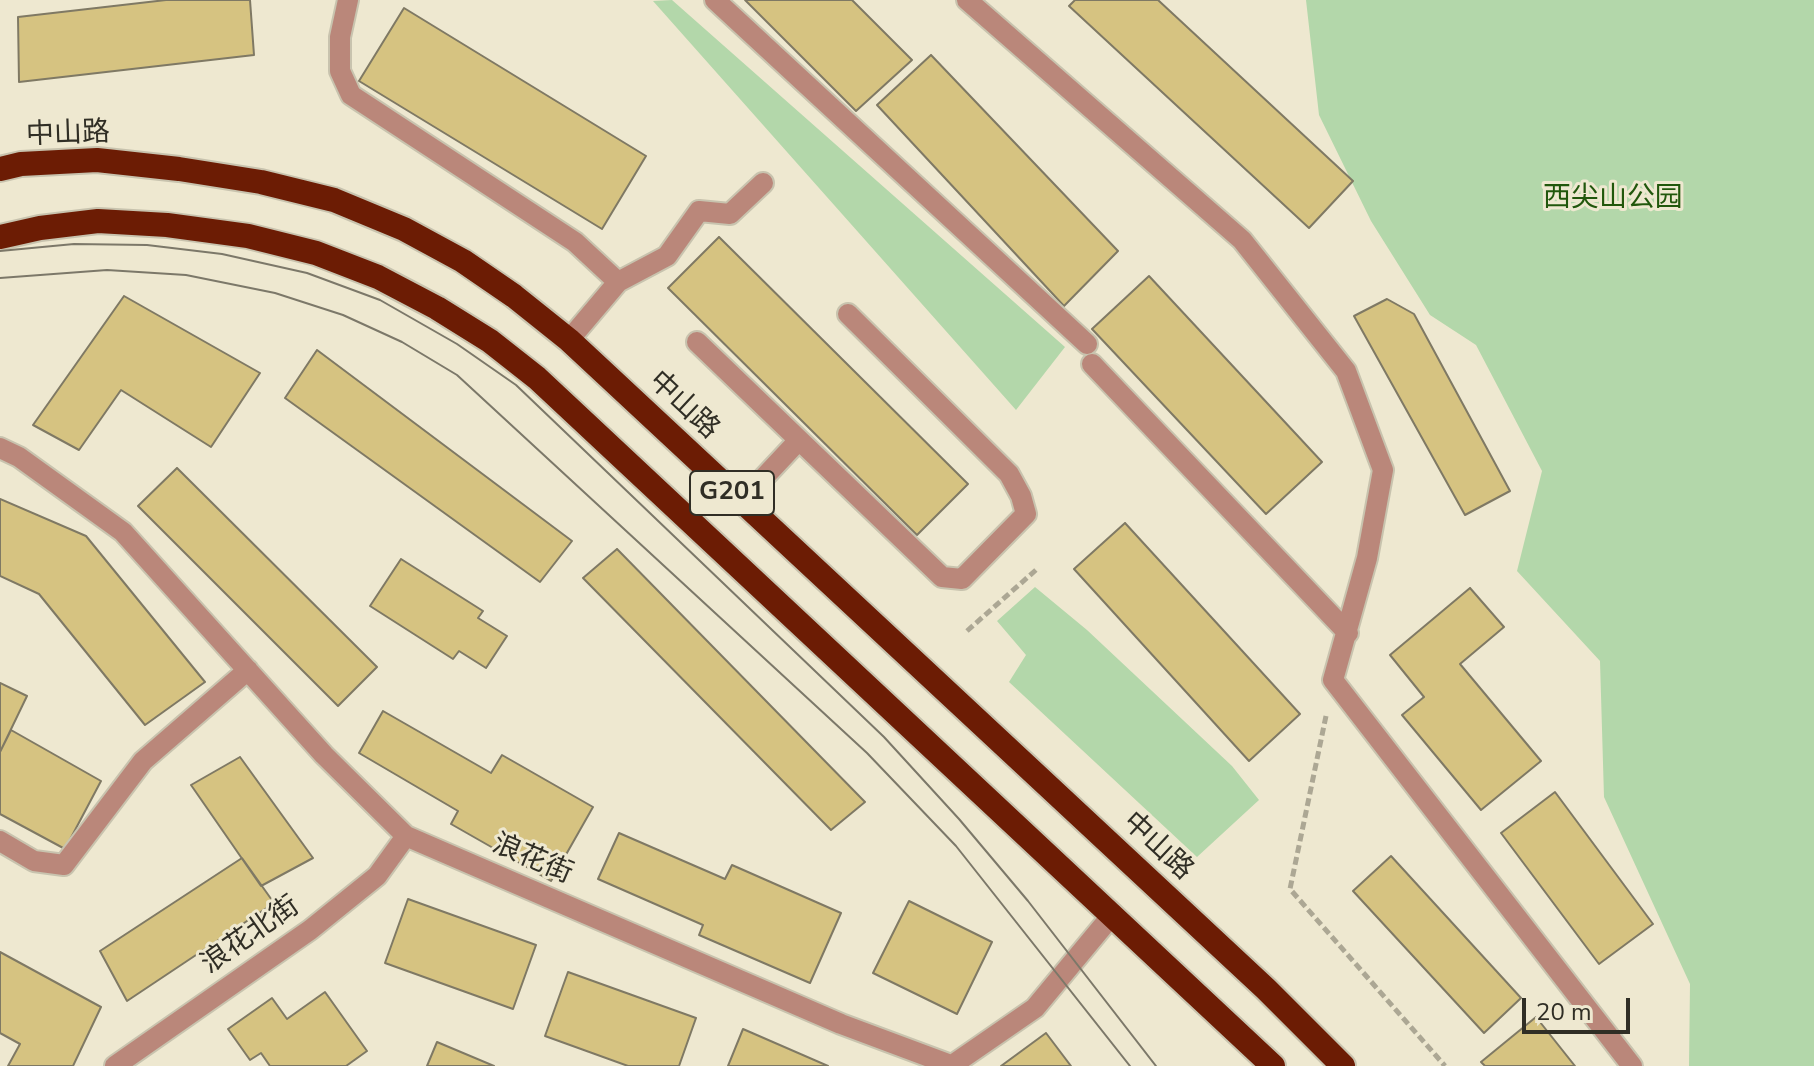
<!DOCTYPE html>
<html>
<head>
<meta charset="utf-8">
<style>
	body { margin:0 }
	#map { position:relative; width:1814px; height:1066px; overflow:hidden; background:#eee8d0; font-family:"Nunito Sans",sans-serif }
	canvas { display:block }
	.scale { position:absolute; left:1522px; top:998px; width:108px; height:36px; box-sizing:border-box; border:4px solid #302e25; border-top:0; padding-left:10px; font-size:24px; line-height:28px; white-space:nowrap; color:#302e25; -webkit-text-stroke:6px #eee8d0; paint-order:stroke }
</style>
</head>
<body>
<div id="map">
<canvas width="1814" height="1066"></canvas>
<div class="scale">20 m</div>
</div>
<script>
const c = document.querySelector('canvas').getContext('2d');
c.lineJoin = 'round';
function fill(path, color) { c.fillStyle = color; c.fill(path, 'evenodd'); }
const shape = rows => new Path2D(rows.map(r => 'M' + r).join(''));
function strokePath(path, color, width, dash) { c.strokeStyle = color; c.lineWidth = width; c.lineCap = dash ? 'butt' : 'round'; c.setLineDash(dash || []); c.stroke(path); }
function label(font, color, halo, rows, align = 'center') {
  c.font = font + ' "Nunito Sans","Noto Sans SC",sans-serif'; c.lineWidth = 6; c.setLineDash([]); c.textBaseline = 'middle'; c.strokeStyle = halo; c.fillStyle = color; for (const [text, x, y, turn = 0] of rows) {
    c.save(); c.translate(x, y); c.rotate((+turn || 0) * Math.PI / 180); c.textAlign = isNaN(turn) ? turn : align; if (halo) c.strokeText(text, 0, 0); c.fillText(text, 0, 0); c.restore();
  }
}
fill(shape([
	[672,0,1065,347,1016,410,653,1],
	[1306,0,1814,0,1814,1066,1689,1066,1690,984,1604,797,1600,661,1517,571,1542,471,1476,345,1430,315,1371,221,1319,115],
	[1035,587,1087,630,1232,766,1259,800,1197,857,1009,682,1026,655,997,621]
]), '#b3d7aa');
const building = shape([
	[166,0,250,0,254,55,19,82,18,17,166,0],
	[745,0,852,0,912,60,856,111,745,0],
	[1075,0,1158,0,1353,181,1309,228,1069,6,1075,0],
	[404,8,646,156,602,229,359,81,404,8],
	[931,55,1118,251,1064,306,877,105,931,55],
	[719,237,968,484,917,535,668,288,719,237],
	[1149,276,1322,462,1266,514,1092,329,1149,276],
	[124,296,260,373,211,447,121,390,79,450,33,425,124,296],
	[1387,299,1414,314,1510,491,1465,515,1354,316,1387,299],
	[317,350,572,541,540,582,285,398,317,350],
	[177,468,377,667,338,706,138,506,177,468],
	[0,499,86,536,205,682,145,725,39,594,0,576,0,499],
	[1125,523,1300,714,1249,761,1074,569,1125,523],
	[617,549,865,802,831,830,583,578,617,549],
	[401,559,483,611,478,618,507,636,486,668,459,651,453,659,370,606,401,559],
	[1470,588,1504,627,1460,664,1541,761,1481,810,1402,715,1424,697,1390,655,1470,588],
	[0,683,27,696,0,752,0,683],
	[383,711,491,773,502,755,593,807,551,881,451,824,458,811,359,753,383,711],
	[11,730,101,781,65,849,0,814,0,752,11,730],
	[240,757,313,858,261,886,191,785,240,757],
	[1555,792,1653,924,1599,964,1501,833,1555,792],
	[619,833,725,879,732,865,841,913,810,983,699,935,703,925,598,879,619,833],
	[1391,856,1521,998,1484,1033,1353,891,1391,856],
	[242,858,274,903,127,1001,100,951,242,858],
	[408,899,536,945,513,1009,385,963,408,899],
	[909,901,992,942,957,1014,873,973,909,901],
	[0,952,101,1007,73,1066,8,1066,20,1044,0,1033,0,952],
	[568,972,696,1018,679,1066,628,1066,545,1036,568,972],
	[325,992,367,1051,346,1066,270,1066,261,1053,250,1060,228,1029,272,998,287,1019,325,992],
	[1536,1017,1575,1066,1485,1066,1481,1062,1536,1017],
	[743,1029,828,1066,728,1066,743,1029],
	[1046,1033,1071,1066,1001,1066,1046,1033],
	[437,1042,494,1066,427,1066,437,1042]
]);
fill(building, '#d6c381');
strokePath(building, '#7f7964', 2);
const minor = shape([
	[348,0,340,37,340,71,351,95,575,242,618,282],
	[715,0,1087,344],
	[967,0,1242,240,1346,371,1383,470,1367,558,1333,680,1632,1066],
	[569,340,618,282,667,256,699,211,730,214,763,183],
	[697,342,942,577,962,579,1026,514,1021,496,1009,474,848,314],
	[1092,364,1348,633],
	[0,448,19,457,123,532,324,755,406,836,841,1024,951,1065],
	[741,502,799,440],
	[0,841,34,861,64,865,143,761,248,670],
	[115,1066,310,930,377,876,406,836],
	[951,1066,1035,1008,1113,914]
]);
const highway = shape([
	[0,169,21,164,97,160,179,169,261,182,334,200,404,229,463,261,514,296,569,340,1266,989,1343,1066],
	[0,237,40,228,98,221,167,225,248,236,316,253,378,277,437,308,490,341,537,378,1273,1066]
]);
strokePath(minor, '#c8c3ae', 24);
strokePath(highway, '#c8c3ae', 28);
strokePath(shape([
	[967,631,1037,569],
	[1326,716,1290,889,1445,1066]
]), '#aca794', 5, [8, 4]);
strokePath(minor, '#ba877a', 20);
strokePath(highway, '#6c1c04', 24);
strokePath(shape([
	[0,251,74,244,147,245,222,254,307,273,380,300,457,344,516,385,884,737,959,819,1028,901,1156,1066],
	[0,278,107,270,186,275,275,293,343,315,402,342,457,375,867,753,956,846,1130,1066]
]), '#7c7869', 2);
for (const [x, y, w] of [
	[732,493,84]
]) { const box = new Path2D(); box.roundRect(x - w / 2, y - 22, w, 44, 6); c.fillStyle = '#eee8d0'; c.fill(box); strokePath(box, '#302e25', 2); }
label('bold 26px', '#302e25', null, [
	["G201",732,493]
]);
label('28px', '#302e25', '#eee8d0', [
	["中山路",68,135,-2],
	["中山路",683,406,43],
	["中山路",1157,847,43],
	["浪花街",532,860,23],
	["浪花北街",251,936,-35]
]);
label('28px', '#21570c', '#eee8d0', [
	["西尖山公园",1613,199]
]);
</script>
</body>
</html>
